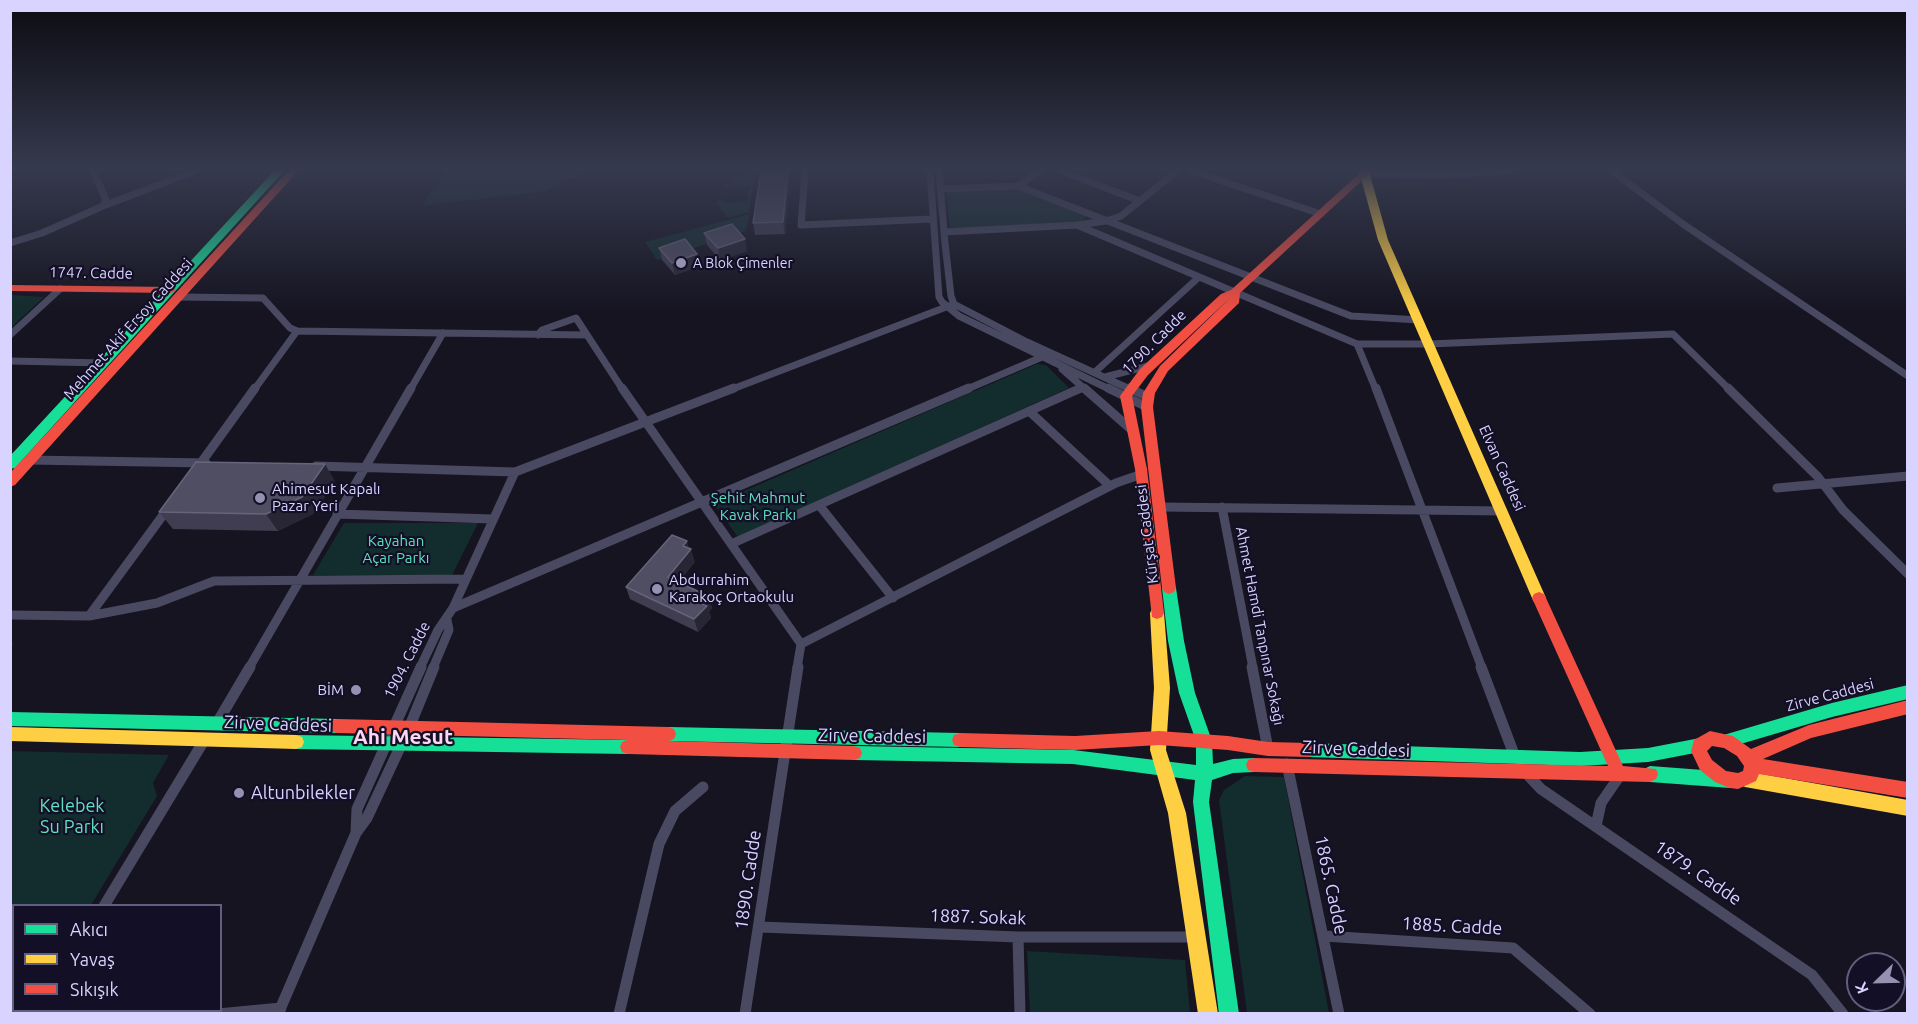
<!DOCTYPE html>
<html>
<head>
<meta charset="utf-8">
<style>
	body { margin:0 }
	#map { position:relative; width:1918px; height:1024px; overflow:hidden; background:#161421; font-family:Ubuntu,sans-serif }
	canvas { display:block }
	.frame { position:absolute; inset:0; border:12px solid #d9d4ff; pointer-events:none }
	.legend { position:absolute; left:12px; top:904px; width:210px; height:108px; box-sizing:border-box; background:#130f26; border:2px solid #625e7d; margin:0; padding:8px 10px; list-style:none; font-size:18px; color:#d9d4ff }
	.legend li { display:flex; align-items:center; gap:12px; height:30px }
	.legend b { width:30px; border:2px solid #625e7d }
	.north { position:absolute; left:1846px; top:952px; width:60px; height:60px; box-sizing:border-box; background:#130f26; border:2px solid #625e7d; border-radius:50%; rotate:247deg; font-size:16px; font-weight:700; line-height:24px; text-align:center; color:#d9d4ff }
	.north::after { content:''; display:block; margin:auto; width:21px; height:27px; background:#9591b1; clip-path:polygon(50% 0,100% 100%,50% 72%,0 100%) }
</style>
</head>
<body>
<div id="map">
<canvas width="1918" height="1024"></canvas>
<div class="frame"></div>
<ul class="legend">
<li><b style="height:8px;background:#16e098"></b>Akıcı</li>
<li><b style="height:8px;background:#ffcf43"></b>Yavaş</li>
<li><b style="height:8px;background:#f24e42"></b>Sıkışık</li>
</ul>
<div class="north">K</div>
</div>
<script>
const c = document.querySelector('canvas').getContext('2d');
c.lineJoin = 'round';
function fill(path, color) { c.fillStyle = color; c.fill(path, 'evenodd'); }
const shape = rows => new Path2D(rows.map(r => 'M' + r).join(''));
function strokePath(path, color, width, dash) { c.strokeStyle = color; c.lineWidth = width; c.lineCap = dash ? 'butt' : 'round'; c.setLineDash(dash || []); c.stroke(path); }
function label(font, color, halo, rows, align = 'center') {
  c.font = font + ' Ubuntu,sans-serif'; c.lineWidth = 4.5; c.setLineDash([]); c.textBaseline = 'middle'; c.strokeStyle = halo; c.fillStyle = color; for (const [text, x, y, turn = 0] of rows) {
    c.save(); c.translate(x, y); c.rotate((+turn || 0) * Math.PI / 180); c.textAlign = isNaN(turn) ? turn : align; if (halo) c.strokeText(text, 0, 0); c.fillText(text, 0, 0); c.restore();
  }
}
fill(shape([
	[446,171,586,171,547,191,422,206],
	[755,171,749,212,728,218,715,202,721,199,726,203,747,201,750,186,723,188,723,185,732,183,731,179],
	[1018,190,1087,216,1081,221,950,230,946,192],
	[750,214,746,231,657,260,645,242],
	[11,295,44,297,11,328],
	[1037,364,1046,365,1069,388,738,537,714,504],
	[344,523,478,523,452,575,313,575],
	[11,751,169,755,153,783,157,796,91,905,14,906,14,1010,25,1011,20,1014,10,1013],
	[1245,776,1284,777,1329,1013,1247,1013,1219,800,1224,790],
	[1027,951,1185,960,1190,1013,1030,1013]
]), '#132c2d');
strokePath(shape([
	[805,171,801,225,932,219],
	[930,171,939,297,942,302,959,316,1111,390],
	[939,171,945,243,951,296,954,304,1027,342,1132,390],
	[1061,171,1140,201],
	[1192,171,1321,214],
	[1612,171,1683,224,1908,376],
	[94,173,106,200,103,206],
	[1365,173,1438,175,1511,171],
	[1018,186,1351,316,1419,320],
	[941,189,1018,186,1040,171],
	[1077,225,1357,344,1376,390],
	[944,232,1077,225,1106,221,1121,216,1177,171],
	[10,243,42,233,103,206,195,171],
	[179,297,263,298,290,328,297,331,254,390],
	[297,331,586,335],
	[10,335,60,289],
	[538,335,542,330,576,318,623,390],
	[1357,344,1429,344,1673,334,1730,390],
	[10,361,104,363],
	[1062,369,1086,390],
	[1095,372,1199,277],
	[1105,377,1152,365],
	[410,390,443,333],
	[730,390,954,304],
	[965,390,1042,357],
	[1078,390,1082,388]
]), '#4a4962', 7);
strokePath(shape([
	[622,388,801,644,797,668],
	[1084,388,1133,431],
	[1108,388,1147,407],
	[1129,388,1148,397],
	[1376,388,1482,668],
	[1728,388,1818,477,1843,510,1908,574],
	[1029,411,1110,486],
	[30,460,206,463],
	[316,466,515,472,734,388],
	[198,467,255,388],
	[1777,488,1908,476],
	[819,505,893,598],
	[1161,507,1502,511],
	[1222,507,1253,668],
	[337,514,493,519],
	[731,544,1081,388],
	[453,608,969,388],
	[10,615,89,616,169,507],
	[89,616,157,603,214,581,464,579],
	[801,644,1116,483,1142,474],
	[249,668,411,388],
	[420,668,438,630,453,608,515,472],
	[433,668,449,630,447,620]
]), '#4a4962', 9);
strokePath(shape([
	[1252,667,1268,749],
	[1481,667,1515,757],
	[217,723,250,667],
	[1287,764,1339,1014],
	[1525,772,1541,789,1812,975,1843,1014],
	[1596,826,1601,803,1621,774],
	[356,833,357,809,421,667],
	[104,906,205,739],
	[760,927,1018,937,1195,937],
	[1324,936,1513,948,1590,1014],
	[1018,937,1020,1014],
	[38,1014,40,1010],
	[218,1014,281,1008],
	[278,1014,356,833,367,818,409,728,434,667],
	[619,1014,659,844,675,811,703,787],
	[745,1014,798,667]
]), '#4a4962', 11);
fill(shape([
	[274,171,284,171,15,468,10,469,10,456,274,171],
	[1169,582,1174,584,1176,588,1184,641,1195,693,1212,741,1213,764,1233,759,1254,758,1260,760,1262,765,1260,770,1254,772,1233,773,1212,780,1209,802,1239,1014,1219,1014,1193,802,1195,780,1073,764,854,760,848,758,846,753,848,748,854,746,1073,750,1196,765,1196,741,1179,693,1168,641,1162,588,1164,584,1169,582],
	[1908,685,1908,699,1832,717,1727,748,1721,746,1719,741,1721,736,1727,734,1832,703,1908,685],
	[10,712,337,719,343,721,345,726,343,731,337,733,10,726,10,712],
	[668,727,960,733,966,735,968,740,966,745,960,747,668,741,662,739,660,734,662,729,668,727],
	[296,735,628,740,634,742,636,747,634,752,628,754,296,749,290,747,288,742,290,737,296,735],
	[1700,738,1706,740,1708,745,1706,750,1700,752,1648,762,1580,766,1309,757,1303,755,1301,750,1303,745,1309,743,1580,752,1648,748,1700,738],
	[1650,766,1730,772,1736,775,1738,780,1736,785,1730,788,1650,782,1644,779,1642,774,1644,769,1650,766]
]), '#16e098');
fill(shape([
	[1359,171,1369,171,1388,240,1546,598,1544,602,1539,604,1534,602,1532,598,1378,240,1359,171],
	[1157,607,1162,609,1164,613,1170,688,1166,750,1186,813,1218,1014,1198,1014,1168,813,1150,750,1154,688,1150,613,1152,609,1157,607],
	[10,727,296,735,302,737,304,742,302,747,296,749,10,741,10,727],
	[1745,771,1908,800,1908,816,1745,787,1739,784,1737,779,1739,774,1745,771]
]), '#ffcf43');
fill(shape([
	[288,171,298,171,15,485,10,487,10,473,288,171],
	[1362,171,1370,173,1240,293,1239,303,1168,371,1155,393,1153,407,1176,588,1174,592,1169,594,1164,592,1162,588,1141,407,1143,393,1160,366,1230,298,1148,375,1132,396,1147,469,1164,613,1162,617,1157,619,1152,617,1135,469,1120,396,1140,369,1221,294,1231,290,1362,171],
	[10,285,171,287,176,290,171,293,10,291,10,285],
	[1539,592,1544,594,1546,598,1623,766,1656,769,1658,774,1656,779,1650,782,1254,772,1248,770,1246,765,1248,760,1254,758,1608,766,1532,598,1534,594,1539,592],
	[1908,700,1908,714,1811,738,1763,759,1908,782,1908,798,1759,774,1756,781,1738,789,1730,788,1715,782,1700,770,1691,751,1694,740,1710,731,1733,736,1751,749,1809,725,1908,700],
	[1712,746,1724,748,1737,756,1744,766,1743,771,1738,773,1726,771,1712,760,1707,751,1712,746],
	[337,719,668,727,674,729,676,734,674,739,669,741,854,746,860,748,862,753,860,758,854,760,628,754,622,752,620,747,622,742,627,740,337,733,331,731,329,726,331,721,337,719],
	[1159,731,1228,736,1268,742,1309,743,1315,745,1317,750,1315,755,1309,757,1268,756,1228,750,1159,745,1075,750,960,747,954,745,952,740,954,735,960,733,1075,736,1159,731]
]), '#f24e42');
fill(shape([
	[761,171,790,171,785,234,755,235,753,223],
	[704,233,747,251,720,260,707,245],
	[659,248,697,254,700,266,675,275,662,260],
	[325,464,335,482,313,514,278,531,173,529,159,512],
	[695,562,678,582,708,596,712,608,709,612,711,618,698,632,630,599,626,587]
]), '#403d50');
fill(shape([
	[788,171,790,171,785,234,783,222],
	[745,239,747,251,720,260,718,248],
	[697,254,700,266,675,275,672,263],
	[325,464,335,482,313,514,278,531,266,514],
	[687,541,690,551,691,549,695,562,672,590,668,577],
	[708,596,712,608,709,612,711,618,698,632,694,619,702,604],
	[10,635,13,644,10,647]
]), '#282635');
const building = shape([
	[761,171,788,171,783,222,753,223,761,171],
	[732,224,745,239,718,248,704,233,732,224],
	[685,239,697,254,672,263,659,248,685,239],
	[196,462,325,464,302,497,266,514,159,512,196,462],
	[672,535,687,541,683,546,691,549,668,577,708,596,702,604,707,606,694,619,626,587,672,535]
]);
fill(building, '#504e63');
strokePath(building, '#66637b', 1.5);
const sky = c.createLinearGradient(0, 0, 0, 314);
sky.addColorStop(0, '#0c0b12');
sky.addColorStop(0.54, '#363a4e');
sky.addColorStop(1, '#363a4e00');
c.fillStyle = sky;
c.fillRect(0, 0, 1918, 314);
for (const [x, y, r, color] of [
	[681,263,6,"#9591b1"],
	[260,498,6,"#9591b1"],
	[657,589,6,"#9591b1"],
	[356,690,6,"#9591b1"],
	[239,793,6,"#9591b1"]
]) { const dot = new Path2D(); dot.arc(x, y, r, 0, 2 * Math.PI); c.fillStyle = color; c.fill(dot); strokePath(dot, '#130f26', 2); }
label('14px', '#d9d4ff', '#130f26', [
	["A Blok Çimenler",693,263]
], 'left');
label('15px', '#d9d4ff', '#130f26', [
	["1747. Cadde",91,273,1],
	["Mehmet Akif Ersoy Caddesi",128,329,-48],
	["1790. Cadde",1154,342,-45],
	["Elvan Caddesi",1502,468,66],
	["Kürşat Caddesi",1147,534,-97],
	["Ahmet Hamdi Tanpınar Sokağı",1260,626,79],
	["1904. Cadde",407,660,-63],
	["Zirve Caddesi",1830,695,-15]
]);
label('15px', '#d9d4ff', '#130f26', [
	["Ahimesut Kapalı",272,489],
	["Pazar Yeri",272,506],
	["Abdurrahim",669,580],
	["Karakoç Ortaokulu",669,597],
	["BİM",344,690,"right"]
], 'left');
label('15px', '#5fe0c0', '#130f26', [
	["Şehit Mahmut",758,498],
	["Kavak Parkı",758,515],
	["Kayahan",396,541],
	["Açar Parkı",396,558]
]);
label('18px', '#d9d4ff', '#130f26', [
	["Zirve Caddesi",278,724,2],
	["Zirve Caddesi",872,736,1],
	["Zirve Caddesi",1356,749,2],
	["1879. Cadde",1698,873,34],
	["1890. Cadde",748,880,-82],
	["1865. Cadde",1331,885,78],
	["1887. Sokak",978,917,2],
	["1885. Cadde",1452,926,3]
]);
label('18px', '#d9d4ff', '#130f26', [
	["Altunbilekler",251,793]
], 'left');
label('18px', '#5fe0c0', '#130f26', [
	["Kelebek",72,806],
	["Su Parkı",72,827]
]);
label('bold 21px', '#ffd6f0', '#130f26', [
	["Ahi Mesut",403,737]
]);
</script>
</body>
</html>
